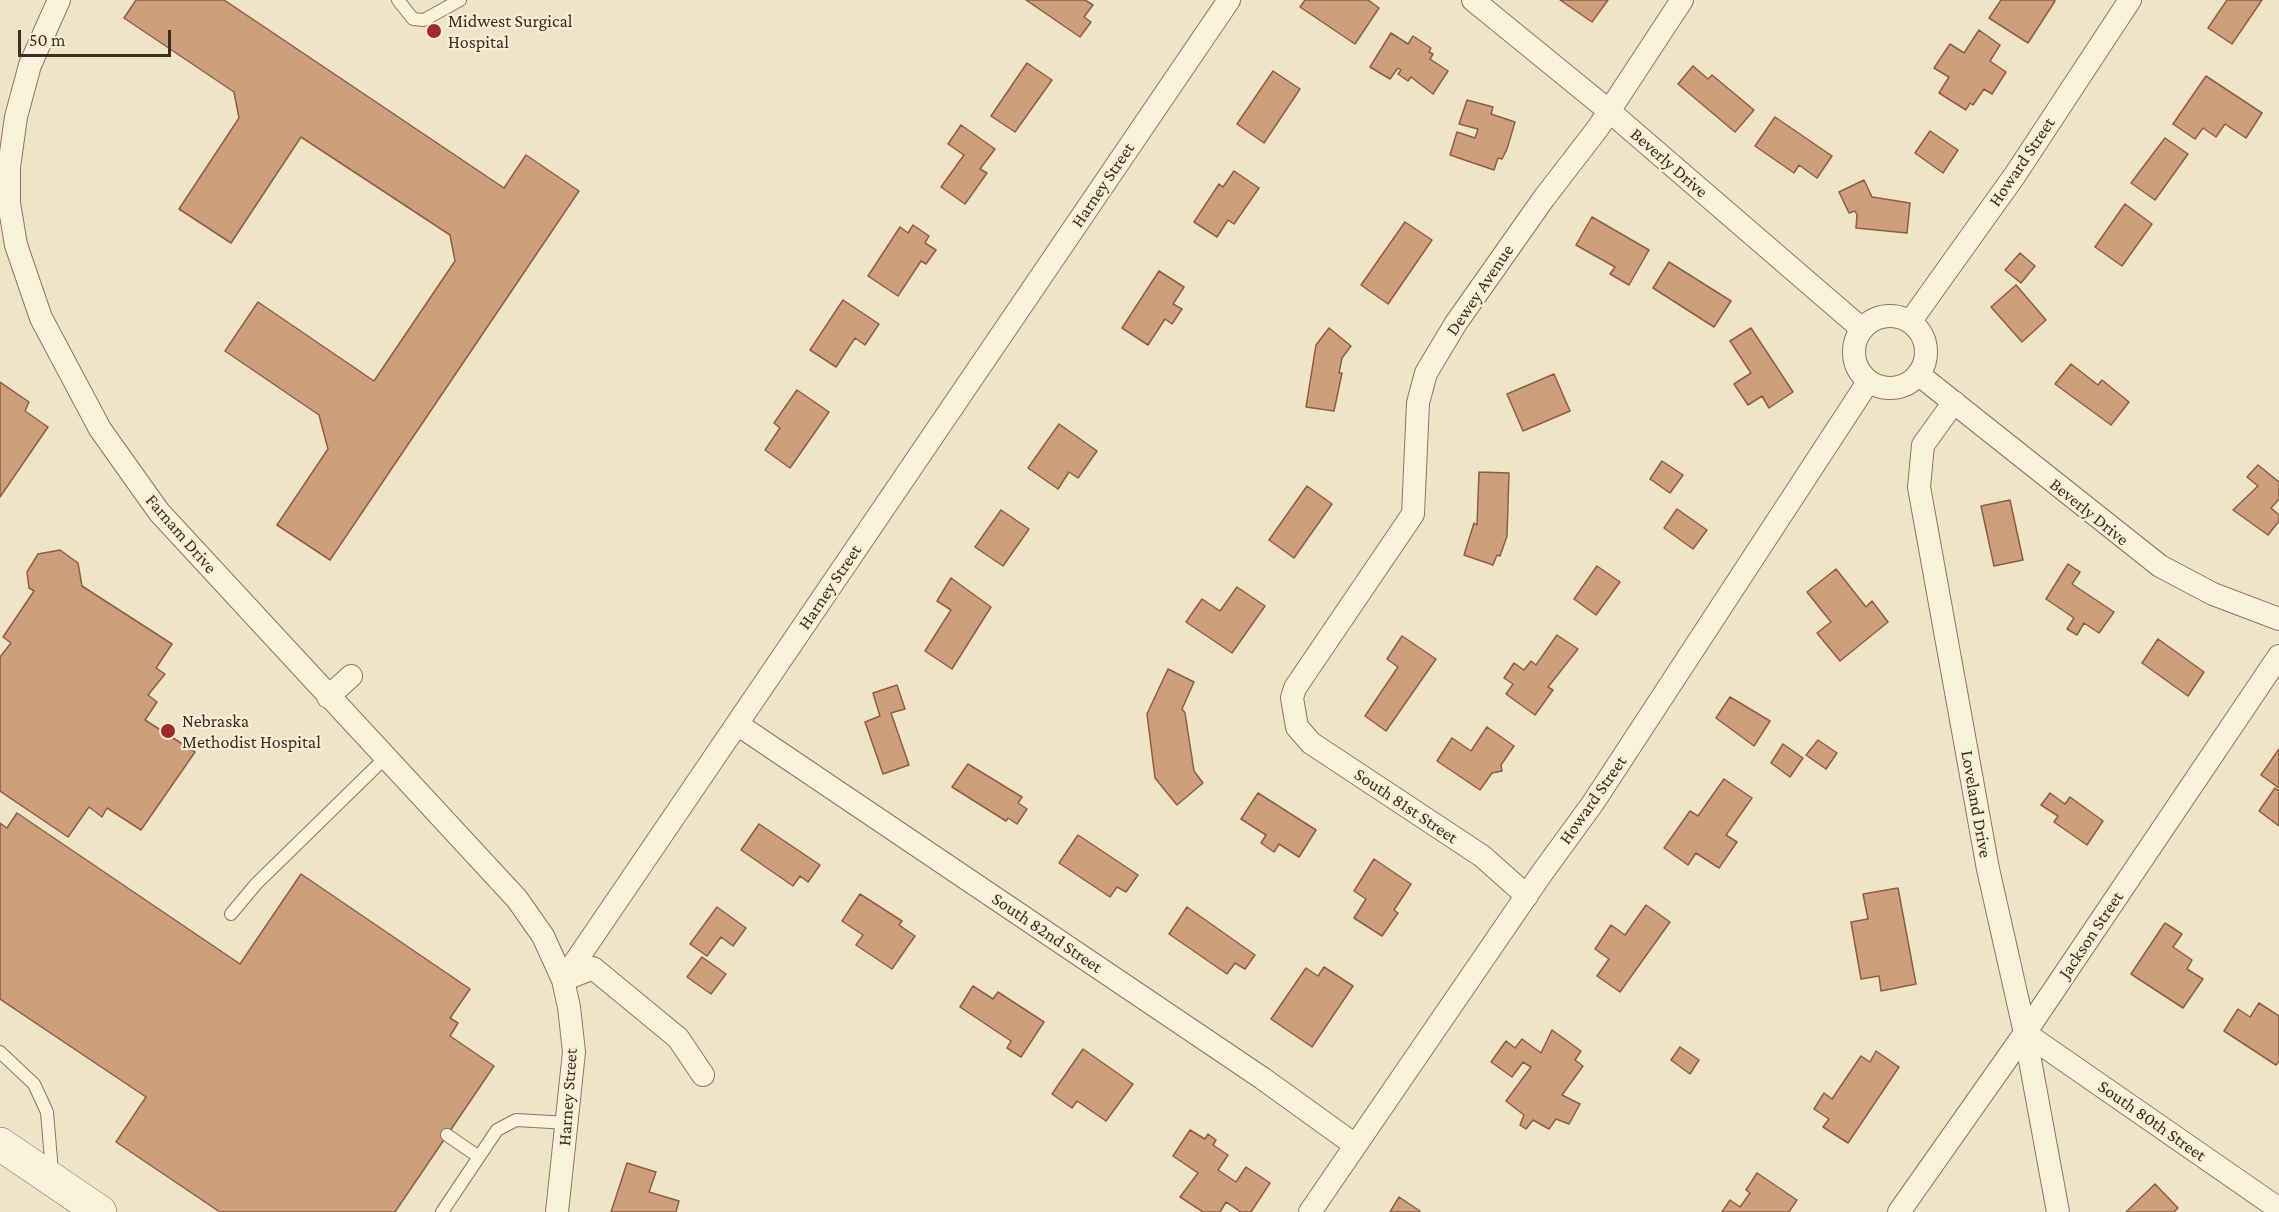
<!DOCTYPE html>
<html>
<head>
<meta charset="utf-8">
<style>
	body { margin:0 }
	#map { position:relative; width:2279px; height:1212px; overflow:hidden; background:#f0e4c8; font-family:"Crimson Pro",serif }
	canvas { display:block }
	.scale { position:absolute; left:18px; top:30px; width:153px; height:27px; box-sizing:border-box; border:3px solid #3d2e20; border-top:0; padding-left:8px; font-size:18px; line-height:21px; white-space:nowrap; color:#3d2e20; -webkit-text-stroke:4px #f7eed8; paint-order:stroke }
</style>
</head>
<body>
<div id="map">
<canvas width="2279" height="1212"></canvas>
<div class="scale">50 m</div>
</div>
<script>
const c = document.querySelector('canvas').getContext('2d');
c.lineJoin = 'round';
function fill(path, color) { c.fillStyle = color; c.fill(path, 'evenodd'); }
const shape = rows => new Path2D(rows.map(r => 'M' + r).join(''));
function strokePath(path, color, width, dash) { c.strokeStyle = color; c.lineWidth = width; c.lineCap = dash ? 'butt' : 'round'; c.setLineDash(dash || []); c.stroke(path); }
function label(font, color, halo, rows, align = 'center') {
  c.font = font + ' "Crimson Pro",serif'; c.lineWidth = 4.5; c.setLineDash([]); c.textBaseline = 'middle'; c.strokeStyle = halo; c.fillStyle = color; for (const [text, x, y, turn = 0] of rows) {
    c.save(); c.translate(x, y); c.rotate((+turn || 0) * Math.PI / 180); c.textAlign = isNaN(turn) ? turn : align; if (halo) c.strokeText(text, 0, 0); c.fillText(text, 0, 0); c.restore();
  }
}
const building = shape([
	[136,0,224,0,504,188,526,155,579,191,330,560,277,525,328,449,319,415,225,351,258,302,374,381,455,261,450,235,301,137,231,243,179,209,239,118,234,92,124,18,136,0],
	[1026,0,1085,0,1093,5,1084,17,1091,22,1080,37,1026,0],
	[1305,0,1368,0,1379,8,1355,44,1300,7,1305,0],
	[1560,0,1608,0,1592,22,1560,0],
	[2001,0,2054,0,2055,1,2028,43,1989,18,2001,0],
	[2227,0,2262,0,2232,44,2208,28,2227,0],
	[1979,30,2000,45,1990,61,2006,72,1992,94,1984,89,1973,105,1970,103,1966,110,1939,93,1949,77,1934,68,1950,44,1964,53,1979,30],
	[1391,33,1408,44,1413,36,1431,48,1429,52,1433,54,1430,59,1448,71,1433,94,1411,77,1408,81,1398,74,1401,70,1398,68,1390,79,1370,67,1391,33],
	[1027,63,1052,80,1015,132,991,116,1027,63],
	[1693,66,1708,79,1712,75,1754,110,1735,132,1678,84,1693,66],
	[1273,71,1300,89,1264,143,1237,124,1273,71],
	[2206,76,2262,113,2246,138,2225,124,2216,137,2203,128,2195,139,2173,124,2206,76],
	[1467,100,1493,107,1491,114,1515,122,1507,149,1502,159,1498,158,1494,170,1450,155,1457,132,1475,138,1478,129,1459,124,1467,100],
	[1775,117,1832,156,1817,178,1799,165,1794,173,1755,146,1775,117],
	[961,125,995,149,980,169,987,173,965,204,941,187,964,155,948,144,961,125],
	[1930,131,1958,150,1943,173,1915,153,1930,131],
	[2165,138,2188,154,2155,200,2131,183,2165,138],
	[1234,171,1259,188,1234,224,1228,220,1217,237,1194,222,1219,184,1223,187,1234,171],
	[1864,180,1872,197,1910,203,1907,233,1856,228,1857,215,1855,211,1849,213,1839,192,1864,180],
	[2125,204,2152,224,2122,266,2095,247,2125,204],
	[1592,217,1649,250,1629,285,1610,274,1615,267,1576,245,1592,217],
	[1405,222,1432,240,1388,304,1361,285,1405,222],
	[913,225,929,236,925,243,936,250,926,264,921,261,898,296,868,276,900,227,908,233,913,225],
	[2020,253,2035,266,2021,283,2005,270,2020,253],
	[1669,262,1731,301,1714,327,1653,288,1669,262],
	[1159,271,1184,287,1173,304,1182,309,1172,324,1165,319,1148,345,1122,328,1159,271],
	[2016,285,2046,320,2022,342,1991,307,2016,285],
	[843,300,879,324,865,345,855,338,836,367,810,350,843,300],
	[1329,328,1351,346,1342,358,1339,373,1342,373,1334,411,1306,407,1316,345,1329,328],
	[1751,328,1793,392,1769,408,1762,396,1748,405,1734,384,1751,373,1730,341,1751,328],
	[2071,364,2098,385,2102,380,2129,402,2111,425,2055,384,2071,364],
	[1554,374,1570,411,1523,431,1507,394,1554,374],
	[0,382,29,402,25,411,48,427,0,497,0,382],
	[797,390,829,412,790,468,765,450,780,428,774,423,797,390],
	[1059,424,1097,451,1078,478,1069,472,1058,489,1028,468,1059,424],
	[1662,461,1683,475,1670,493,1650,479,1662,461],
	[2258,465,2279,482,2279,499,2271,508,2279,515,2279,521,2268,535,2233,510,2258,486,2247,477,2258,465],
	[1479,472,1509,473,1507,536,1500,556,1497,555,1493,565,1464,555,1474,523,1477,525,1479,472],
	[1307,486,1332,504,1294,558,1269,540,1307,486],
	[2010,500,2023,560,1994,566,1981,506,2010,500],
	[1677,509,1707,530,1693,549,1664,528,1677,509],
	[1001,510,1029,529,1003,566,975,547,1001,510],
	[60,550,78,563,82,586,172,644,156,668,165,674,148,695,157,702,145,720,195,752,141,830,107,808,102,817,89,807,68,837,0,791,0,657,11,643,3,637,34,591,29,588,27,572,38,554,60,550],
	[2068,564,2080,572,2072,584,2114,612,2099,633,2084,623,2077,635,2067,629,2074,618,2046,599,2068,564],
	[1597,566,1620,582,1596,615,1574,599,1597,566],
	[1836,569,1866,607,1872,601,1888,622,1840,661,1817,633,1831,622,1807,592,1836,569],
	[951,578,991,607,952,669,925,651,951,610,937,601,951,578],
	[1237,587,1265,606,1232,653,1186,622,1202,599,1220,611,1237,587],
	[1557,635,1578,649,1548,687,1553,690,1535,715,1506,694,1513,684,1504,678,1514,663,1524,670,1531,661,1536,665,1557,635],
	[1402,636,1436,659,1386,731,1365,716,1398,667,1387,659,1402,636],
	[2158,639,2204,672,2188,696,2142,663,2158,639],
	[1168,669,1194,682,1182,709,1185,713,1194,771,1203,783,1177,805,1155,778,1147,714,1168,669],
	[897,685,905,709,891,713,909,765,883,774,865,722,880,716,873,693,897,685],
	[1730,697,1770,721,1754,746,1716,718,1730,697],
	[1487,727,1514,746,1501,765,1502,771,1492,773,1480,790,1437,761,1452,738,1471,751,1487,727],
	[1818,740,1837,753,1826,769,1806,755,1818,740],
	[1783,744,1803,758,1790,777,1771,763,1783,744],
	[2279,749,2279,788,2261,775,2279,749],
	[968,764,1022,797,1018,803,1027,809,1017,824,1008,818,1006,821,952,787,968,764],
	[1724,779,1752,798,1726,835,1737,842,1719,868,1696,853,1688,865,1664,848,1690,811,1698,816,1724,779],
	[2275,788,2279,791,2279,826,2259,811,2275,788],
	[1258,793,1316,830,1299,857,1279,844,1274,852,1261,843,1266,835,1241,819,1258,793],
	[2050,793,2065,804,2070,797,2103,821,2087,845,2054,822,2058,816,2041,805,2050,793],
	[17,813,240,964,301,874,470,989,450,1018,458,1023,450,1036,494,1066,395,1212,220,1212,116,1142,146,1097,0,999,0,823,7,828,17,813],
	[759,824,820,865,808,882,800,876,793,886,741,850,759,824],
	[1078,835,1138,875,1126,892,1117,887,1110,897,1059,863,1078,835],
	[1374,859,1411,884,1394,910,1398,913,1382,936,1354,918,1366,899,1354,891,1374,859],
	[1898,888,1916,984,1881,991,1879,976,1861,979,1851,922,1868,919,1863,894,1898,888],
	[860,894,902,921,899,925,915,936,892,969,856,945,863,935,842,921,860,894],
	[1646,905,1670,922,1620,992,1597,976,1609,959,1595,949,1611,925,1625,935,1646,905],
	[717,907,746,928,733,946,721,937,707,956,690,944,717,907],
	[1187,907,1255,955,1245,969,1235,963,1227,974,1169,934,1187,907],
	[2165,923,2182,934,2173,947,2192,960,2187,969,2203,979,2183,1008,2131,974,2165,923],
	[702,957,726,974,711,994,687,977,702,957],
	[1324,967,1353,986,1312,1047,1271,1019,1306,968,1318,976,1324,967],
	[973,986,993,999,998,992,1044,1022,1021,1057,1007,1048,1011,1041,960,1007,973,986],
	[2259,1003,2279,1016,2279,1061,2276,1065,2224,1031,2238,1009,2250,1017,2259,1003],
	[1552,1030,1581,1051,1575,1060,1583,1066,1562,1095,1580,1104,1569,1124,1556,1119,1549,1129,1533,1120,1526,1129,1520,1125,1524,1115,1506,1101,1531,1067,1523,1062,1512,1077,1491,1062,1506,1041,1515,1048,1522,1039,1541,1053,1552,1030],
	[1680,1047,1699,1060,1690,1074,1671,1060,1680,1047],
	[1083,1049,1133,1084,1106,1121,1077,1101,1072,1108,1052,1094,1083,1049],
	[1876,1051,1899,1067,1848,1143,1823,1127,1829,1119,1814,1109,1824,1093,1832,1099,1861,1056,1870,1062,1876,1051],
	[1190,1130,1205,1139,1208,1134,1216,1140,1213,1145,1228,1155,1218,1170,1236,1182,1246,1167,1270,1183,1251,1212,1241,1212,1226,1202,1220,1212,1203,1212,1180,1197,1198,1173,1173,1156,1190,1130],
	[627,1163,656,1172,649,1192,679,1201,676,1212,611,1212,627,1163],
	[1757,1173,1797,1200,1789,1212,1722,1212,1730,1200,1740,1207,1750,1193,1746,1190,1757,1173],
	[2155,1184,2178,1208,2174,1212,2126,1212,2155,1184],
	[1399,1197,1420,1211,1419,1212,1390,1212,1399,1197]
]);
fill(building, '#cf9f7d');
strokePath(building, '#8d5f41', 1.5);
const lane = shape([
	[398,0,413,19,424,20,460,0],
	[231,914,256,884,385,758],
	[0,1052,34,1084,47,1112,52,1172],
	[447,1135,479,1157],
	[442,1212,497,1130,516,1120,568,1123]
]);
const street = shape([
	[59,0,30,65,16,117,9,167,9,203,16,245,41,318,100,429,159,512,517,899,543,936,563,980,569,1007,574,1052,557,1212],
	[1473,0,1608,110,1862,329],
	'1854 352a36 36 0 1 1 72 0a36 36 0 1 1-72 0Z',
	[1910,322,2015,175,2130,0],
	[1918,374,2160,566,2213,594,2279,619],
	[1954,402,1923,445,1919,487,1988,869,2025,1033,2058,1212],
	[328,697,351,676],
	[737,724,1262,1078,1355,1145],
	[1527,896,1482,856,1311,743,1297,727,1292,698,1295,688,1413,514,1418,403,1426,373,1456,323,1544,198,1598,128,1682,0],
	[563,980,1229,0],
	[563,980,593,968,678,1038,703,1075],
	[2025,1033,2279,1209],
	[1310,1212,1542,873,1593,803,1868,382],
	[1899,1212,2025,1033,2279,656]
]);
const secondary = shape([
	[0,1144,100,1212]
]);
strokePath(lane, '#8d765c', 14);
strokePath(street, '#8d765c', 24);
strokePath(secondary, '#6f573f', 34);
strokePath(lane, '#faf1dc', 12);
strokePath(street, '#faf1dc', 22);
strokePath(secondary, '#faf1dc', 33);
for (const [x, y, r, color] of [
	[434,31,8,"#9e2a2b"],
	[168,731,8,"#9e2a2b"]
]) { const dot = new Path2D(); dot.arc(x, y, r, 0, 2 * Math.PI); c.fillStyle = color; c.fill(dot); strokePath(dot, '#f7eed8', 2); }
label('18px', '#3d2e20', '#f7eed8', [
	["Midwest Surgical",448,21],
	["Hospital",448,42],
	["Nebraska",182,721],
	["Methodist Hospital",182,742]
], 'left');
label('18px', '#3d2e20', '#f7eed8', [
	["Howard Street",2022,162,-56],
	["Beverly Drive",1669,163,41],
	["Harney Street",1103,185,-56],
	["Dewey Avenue",1480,290,-56],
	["Beverly Drive",2089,512,39],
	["Farnam Drive",181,534,49],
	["Harney Street",830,587,-56],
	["Howard Street",1593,800,-55],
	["Loveland Drive",1976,804,80],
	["South 81st Street",1406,806,34],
	["South 82nd Street",1047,933,34],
	["Jackson Street",2091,935,-56],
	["Harney Street",568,1097,-86],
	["South 80th Street",2152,1121,35]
]);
</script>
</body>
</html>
